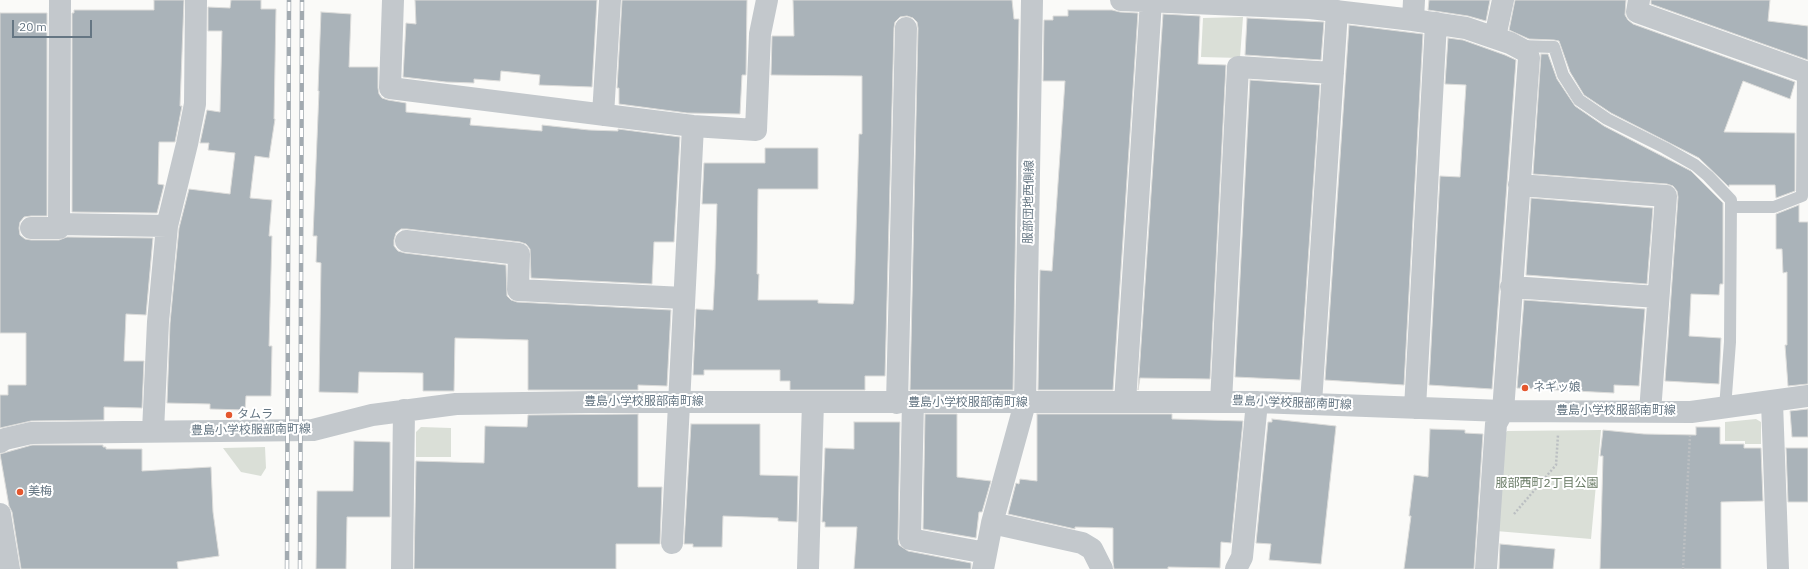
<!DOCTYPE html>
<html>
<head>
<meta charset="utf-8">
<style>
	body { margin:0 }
	#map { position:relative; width:1808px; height:569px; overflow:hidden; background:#fafaf8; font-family:"IBM Plex Sans",sans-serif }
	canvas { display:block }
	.scale { position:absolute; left:12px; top:20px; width:80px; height:18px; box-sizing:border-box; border:2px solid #657683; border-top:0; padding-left:5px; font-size:12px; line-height:14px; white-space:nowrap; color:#657683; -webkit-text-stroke:3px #fff; paint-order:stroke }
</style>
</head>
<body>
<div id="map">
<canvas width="1808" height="569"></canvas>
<div class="scale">20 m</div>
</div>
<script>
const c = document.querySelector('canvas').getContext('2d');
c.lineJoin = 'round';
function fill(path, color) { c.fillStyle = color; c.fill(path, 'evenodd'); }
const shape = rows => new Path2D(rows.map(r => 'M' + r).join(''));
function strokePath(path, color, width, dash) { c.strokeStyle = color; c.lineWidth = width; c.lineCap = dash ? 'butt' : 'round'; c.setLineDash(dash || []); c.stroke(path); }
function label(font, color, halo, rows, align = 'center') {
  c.font = font + ' "IBM Plex Sans","Noto Sans JP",sans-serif'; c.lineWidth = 4; c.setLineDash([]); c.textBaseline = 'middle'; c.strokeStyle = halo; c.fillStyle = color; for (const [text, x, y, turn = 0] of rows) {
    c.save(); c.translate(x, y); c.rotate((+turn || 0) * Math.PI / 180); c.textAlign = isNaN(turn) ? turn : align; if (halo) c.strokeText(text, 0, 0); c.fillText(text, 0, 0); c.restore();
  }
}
fill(shape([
	[1243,17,1240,58,1201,57,1203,18],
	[1756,419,1761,422,1761,444,1745,444,1745,441,1725,441,1725,422],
	[421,427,451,428,451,457,416,457,416,432],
	[1601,430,1591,539,1496,531,1501,441,1507,431],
	[265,447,266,468,261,476,241,472,223,448]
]), '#dadfd7');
const building = shape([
	[154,0,184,0,180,106,182,106,175,142,159,142,158,184,164,185,157,213,72,212,72,13,74,13,74,10,154,10,154,0],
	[231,0,261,0,261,9,276,9,274,119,275,119,269,158,255,156,250,198,272,200,269,236,272,236,269,346,272,346,271,396,246,396,245,410,210,409,210,404,167,403,170,323,179,228,189,189,230,194,235,153,208,150,209,143,200,143,207,110,220,112,222,31,208,31,208,7,230,8,231,0],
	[415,0,597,0,592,87,539,85,540,75,501,71,500,81,474,79,474,83,446,82,403,77,406,23,416,24,415,0],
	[622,0,747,0,746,75,742,75,740,114,687,113,619,104,619,88,617,88,622,0],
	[793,0,1012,0,1014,19,1019,19,1013,390,910,390,918,28,917,22,913,18,907,16,900,17,895,22,894,28,885,376,865,376,865,390,790,390,790,381,780,381,780,370,704,370,704,375,693,375,696,309,713,310,715,272,717,204,702,204,704,163,765,163,765,148,818,148,818,189,758,189,757,274,759,274,758,300,818,300,818,303,853,304,854,300,859,134,862,134,862,76,771,75,772,36,794,36,793,0],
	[1429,0,1490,0,1486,21,1468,16,1428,10,1429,0],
	[1515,0,1626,0,1625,15,1628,20,1633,24,1795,82,1790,99,1743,81,1724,132,1795,133,1795,191,1776,198,1775,185,1729,185,1729,187,1699,158,1611,113,1584,95,1570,72,1559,41,1554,40,1529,39,1509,30,1515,0],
	[1651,0,1770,0,1768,21,1808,26,1808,60,1651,4,1651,0],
	[1068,10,1112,10,1120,12,1138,13,1113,390,1038,390,1040,270,1052,271,1065,81,1043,81,1044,20,1053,20,1053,16,1068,16,1068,10],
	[321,12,351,14,349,67,378,67,378,88,379,94,382,98,388,100,406,103,406,112,471,118,470,125,542,131,542,125,589,130,618,131,618,129,680,137,674,242,654,242,652,284,531,278,530,249,526,244,520,242,407,229,401,229,396,233,394,240,394,246,398,251,405,253,506,265,507,296,511,300,517,302,671,310,667,386,638,385,638,390,528,390,528,340,455,338,454,391,423,391,423,373,359,372,358,393,319,392,321,263,316,262,317,236,313,236,319,91,318,91,321,12],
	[0,13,47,13,47,216,31,216,24,217,20,222,19,228,20,235,25,239,31,240,59,240,67,237,153,238,146,315,126,314,124,361,144,361,142,408,104,407,104,420,31,421,0,428,0,395,8,395,8,385,26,385,26,333,0,333,0,13],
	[1163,14,1200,16,1198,64,1226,65,1210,379,1140,378,1138,390,1163,14],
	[1247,18,1324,22,1321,60,1245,55,1247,18],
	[1349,25,1423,34,1404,385,1325,380,1349,25],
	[1448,38,1463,40,1505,55,1516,60,1492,389,1429,385,1440,176,1460,177,1466,85,1445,84,1448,38],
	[1541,54,1548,54,1557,79,1575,106,1604,126,1691,171,1723,203,1723,284,1720,284,1719,295,1691,294,1689,336,1721,338,1719,384,1665,381,1678,197,1677,191,1673,186,1667,184,1533,174,1541,54],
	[1250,80,1320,85,1300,380,1235,377,1250,80],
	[1531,198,1653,208,1647,284,1526,275,1531,198],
	[1799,205,1799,222,1808,222,1808,384,1788,386,1785,345,1787,345,1787,272,1783,273,1782,249,1776,249,1776,214,1799,205],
	[1524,300,1645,309,1639,386,1614,385,1614,393,1517,388,1524,300],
	[1808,409,1808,437,1792,437,1790,411,1808,409],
	[638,414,638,487,662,487,660,544,616,544,616,569,414,569,416,461,484,463,485,426,527,427,528,415,638,414],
	[925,414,957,414,957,477,991,481,982,512,979,512,976,538,923,529,925,414],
	[1037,414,1172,414,1172,419,1243,421,1231,543,1221,542,1220,568,1168,567,1168,569,1114,569,1113,562,1113,528,1075,527,1075,529,1008,514,1016,483,1019,484,1020,479,1037,481,1037,414],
	[1272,419,1336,426,1321,564,1269,560,1271,544,1256,543,1268,422,1272,422,1272,419],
	[854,422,900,422,898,539,899,545,908,551,971,563,971,569,854,569,857,527,825,527,825,522,822,522,825,448,854,449,854,422],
	[691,424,760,424,760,475,798,476,797,522,778,521,778,518,723,516,722,547,693,547,693,544,684,544,691,424],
	[1696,427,1720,427,1720,444,1744,444,1744,448,1761,448,1763,501,1721,502,1721,569,1600,569,1603,456,1600,456,1603,430,1644,434,1696,435,1696,427],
	[1430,429,1465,430,1465,433,1483,434,1474,569,1404,569,1411,516,1409,516,1414,475,1428,477,1430,429],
	[354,441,390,442,390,517,347,517,346,569,316,569,317,491,353,491,354,441],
	[32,445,103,445,103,447,106,447,106,449,142,449,142,471,211,467,213,512,219,556,177,562,178,569,21,569,12,512,9,506,0,454,32,445],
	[1786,448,1808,448,1808,502,1788,502,1786,448],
	[1500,544,1555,549,1553,569,1499,569,1500,544]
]);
fill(building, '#aab3b9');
strokePath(building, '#dcdcda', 1);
strokePath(shape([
	[1514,514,1556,465,1558,435],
	[1683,569,1690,436]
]), '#bbbfc2', 2.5, [2, 2]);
strokePath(shape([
	[1520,46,1554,47,1563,75,1579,100,1607,119,1665,148,1695,165,1708,176,1731,200,1730,342,1725,408],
	[1732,207,1774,207,1802,196,1803,71]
]), '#c3c8cc', 12);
strokePath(shape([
	[393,0,390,88,693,126,756,130,760,34,767,0],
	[1121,0,1310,8,1413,20,1466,28,1510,43,1527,52,1529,58,1503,411,1496,424,1486,569],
	[1639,0,1637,12,1808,73],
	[1413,20,1414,0],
	[1495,37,1503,0],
	[603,115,610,0],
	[1519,185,1666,196,1650,412],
	[59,224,60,0],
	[31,228,59,228,59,224,167,226],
	[406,241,519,254,518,290,684,298],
	[1511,287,1658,297],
	[913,402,910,539,986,553],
	[1125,402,1151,1],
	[1221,402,1238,67,1333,73],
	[1772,402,1778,569],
	[897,403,906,28],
	[1311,403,1337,11],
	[1415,408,1436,23],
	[153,431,158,322,167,226,187,144,195,104,196,0],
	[0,442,5,439,31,433,313,430,372,415,456,404,592,402,1257,402,1503,411,1691,412,1808,396],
	[0,514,9,569],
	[992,523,1082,543,1092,549,1102,569],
	[672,543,693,126],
	[402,569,404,410],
	[808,569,813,402],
	[983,569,992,523,1025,403,1032,0],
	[1236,569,1242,557,1257,402]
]), '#c3c8cc', 22);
const rail = shape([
	[287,569,289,0],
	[300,569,302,0]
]);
strokePath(rail, '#a2aab0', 4.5);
strokePath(rail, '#fff', 3, [9]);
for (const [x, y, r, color] of [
	[1525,388,4,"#e4572e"],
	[229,415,4,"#e4572e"],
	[20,492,4,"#e4572e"]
]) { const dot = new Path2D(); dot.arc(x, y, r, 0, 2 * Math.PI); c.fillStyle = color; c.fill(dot); strokePath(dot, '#fff', 1.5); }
label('12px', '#657683', '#fff', [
	["服部団地西側線",1029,202,-89],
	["豊島小学校服部南町線",644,402],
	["豊島小学校服部南町線",968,403],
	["豊島小学校服部南町線",1292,403,2],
	["豊島小学校服部南町線",1616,411],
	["豊島小学校服部南町線",251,430,-1]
]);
label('12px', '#657683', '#fff', [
	["ネギッ娘",1533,388],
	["タムラ",237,415],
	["美梅",28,492]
], 'left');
label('12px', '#687a64', '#fff', [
	["服部西町2丁目公園",1547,484]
]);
</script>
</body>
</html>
